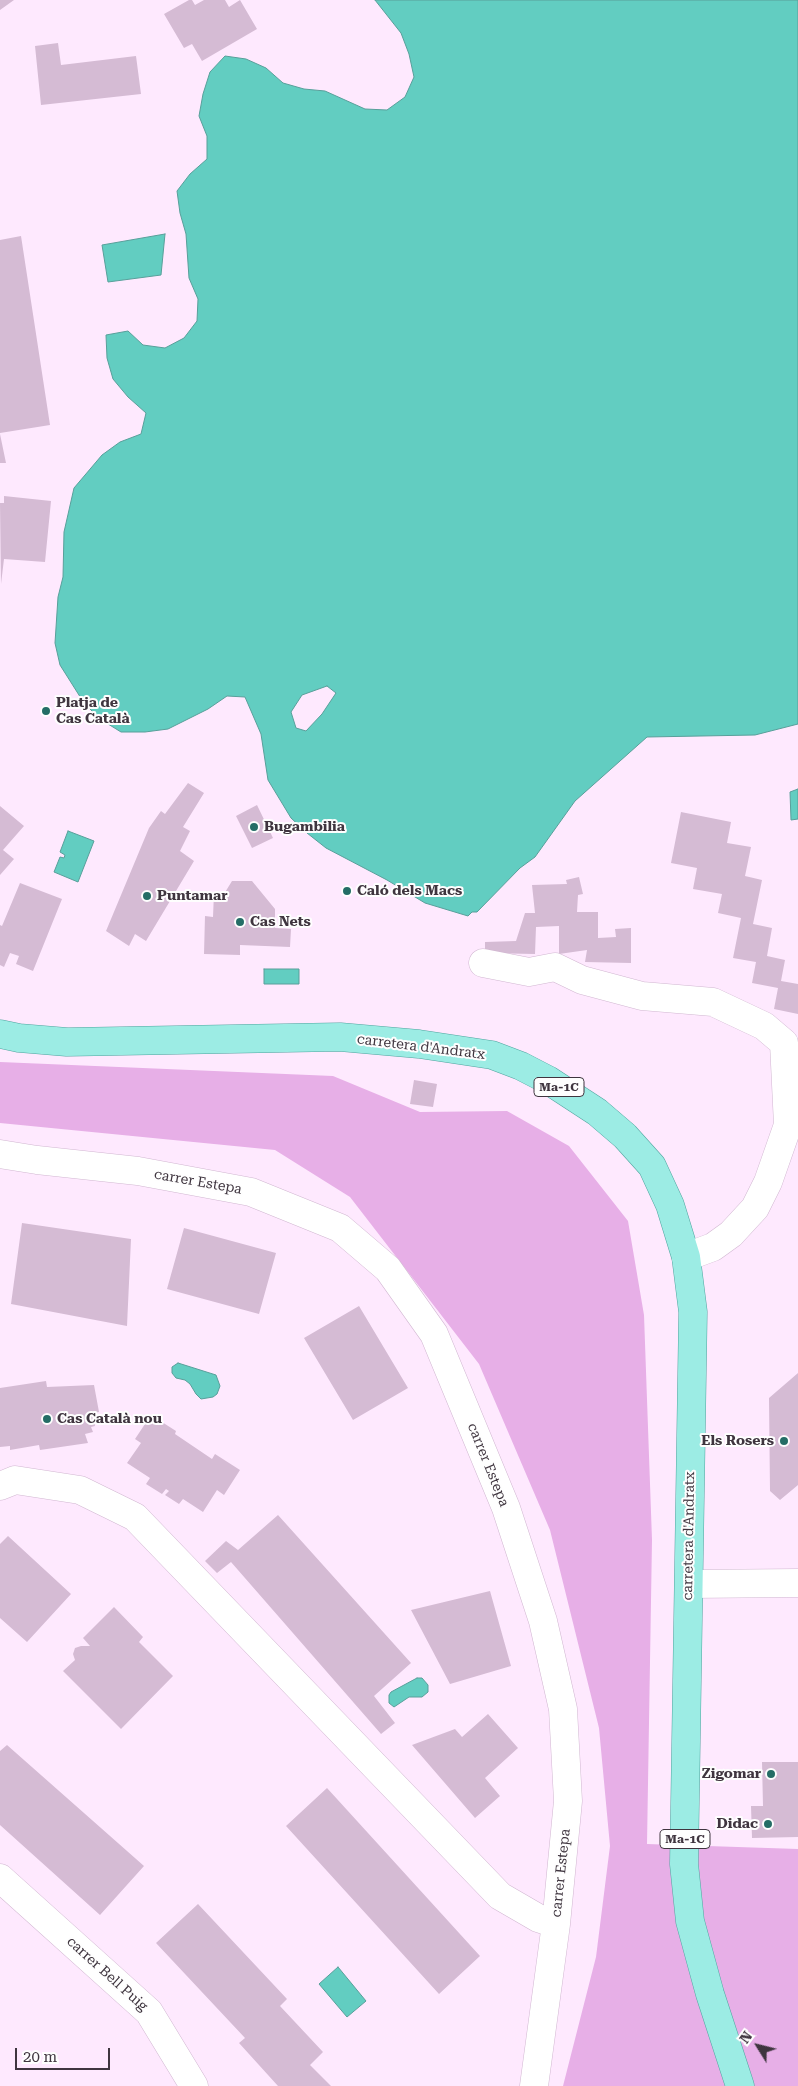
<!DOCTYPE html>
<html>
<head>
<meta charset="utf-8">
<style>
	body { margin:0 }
	#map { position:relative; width:798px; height:2086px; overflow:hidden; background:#fee9fe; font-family:"Roboto Serif",serif }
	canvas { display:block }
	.north { position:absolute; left:733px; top:2021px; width:50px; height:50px; -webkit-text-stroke:4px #fefefe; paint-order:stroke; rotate:306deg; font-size:14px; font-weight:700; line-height:20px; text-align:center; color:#3f353f }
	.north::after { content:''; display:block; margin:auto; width:18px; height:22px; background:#3f353f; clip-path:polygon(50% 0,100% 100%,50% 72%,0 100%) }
	.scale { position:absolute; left:15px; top:2048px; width:95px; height:22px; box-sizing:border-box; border:2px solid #3f353f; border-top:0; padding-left:6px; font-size:15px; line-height:18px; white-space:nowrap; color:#3f353f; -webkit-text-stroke:4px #fefefe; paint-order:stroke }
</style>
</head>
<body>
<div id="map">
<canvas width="798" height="2086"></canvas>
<div class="north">N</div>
<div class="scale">20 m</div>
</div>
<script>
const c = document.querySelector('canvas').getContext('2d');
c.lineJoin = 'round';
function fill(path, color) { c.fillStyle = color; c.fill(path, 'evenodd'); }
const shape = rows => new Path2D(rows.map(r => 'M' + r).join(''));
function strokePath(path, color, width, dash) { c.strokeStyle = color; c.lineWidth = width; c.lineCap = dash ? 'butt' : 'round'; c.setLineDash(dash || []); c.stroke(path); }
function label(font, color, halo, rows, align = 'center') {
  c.font = font + ' "Roboto Serif",serif'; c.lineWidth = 4; c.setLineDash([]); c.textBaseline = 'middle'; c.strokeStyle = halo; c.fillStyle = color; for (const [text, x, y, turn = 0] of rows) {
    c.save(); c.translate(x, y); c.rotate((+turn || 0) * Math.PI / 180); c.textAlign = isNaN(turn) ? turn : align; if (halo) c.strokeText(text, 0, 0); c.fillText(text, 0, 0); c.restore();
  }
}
fill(shape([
	[0,1062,333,1076,420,1112,507,1111,569,1146,628,1221,644,1315,652,1540,647,1844,798,1849,798,2086,563,2086,596,1957,610,1846,599,1728,550,1530,479,1364,350,1197,275,1150,0,1123]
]), '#e7afe7');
const water = shape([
	[375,0,798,0,798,724,755,735,647,737,575,801,535,857,520,868,477,912,472,912,468,916,425,903,387,880,326,848,307,833,291,818,268,780,261,734,245,697,227,696,208,709,168,729,145,732,121,732,100,719,84,703,60,665,55,643,58,597,63,577,64,532,74,488,102,455,120,442,141,434,146,413,128,397,113,379,107,358,106,335,128,331,143,345,165,348,184,338,197,321,198,299,189,278,186,234,180,213,177,191,190,174,207,159,207,136,199,116,203,94,210,72,225,56,246,59,266,68,283,83,304,89,325,91,365,109,387,110,405,97,414,77,409,54,401,33,375,0],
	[327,686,336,693,322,714,306,731,296,728,291,712,302,695,327,686],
	[165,234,161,275,108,282,102,245,165,234],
	[798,789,798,819,791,820,790,792,798,789],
	[68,831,94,841,78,882,54,872,60,857,64,858,65,855,60,852,68,831],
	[264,969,299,969,299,984,264,984,264,969],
	[178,1363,216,1375,220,1386,217,1394,213,1397,201,1399,196,1394,190,1384,185,1380,176,1378,172,1373,172,1367,178,1363],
	[417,1678,422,1678,428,1685,428,1692,422,1697,409,1697,394,1707,389,1703,389,1695,391,1692,417,1678],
	[338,1967,366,2001,347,2017,319,1984,338,1967]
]);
fill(water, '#62cdc1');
strokePath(water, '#589f9a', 1);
fill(shape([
	[0,0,14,0,0,10],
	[189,0,192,0,195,5,204,0,225,0,229,7,240,0,257,29,202,61,192,44,184,48,164,14],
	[58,43,61,65,136,56,141,94,41,105,35,46],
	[21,236,50,425,0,433,0,240],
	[0,434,6,463,0,463],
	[4,496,51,501,45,562,4,559,1,584,0,503,4,503],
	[188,783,204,793,183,827,190,831,180,851,194,861,146,941,135,934,129,946,106,931,149,828,161,811,165,814],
	[257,805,273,838,252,848,236,816],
	[0,806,24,826,3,850,14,859,0,875],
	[681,812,731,822,727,843,751,847,745,876,762,880,753,924,772,928,767,956,785,960,781,981,798,984,798,1014,774,1009,778,988,752,983,756,962,733,958,741,918,718,913,722,894,693,889,697,868,671,863],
	[579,877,583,894,578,895,577,912,598,912,598,938,616,937,615,929,631,928,631,963,585,962,587,950,559,954,559,926,536,927,535,954,485,953,485,942,516,941,525,913,535,913,532,885,567,884,566,880],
	[232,881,252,881,275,909,275,928,291,929,290,947,240,945,240,955,204,954,205,916,213,917,214,893,224,894],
	[20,883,62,899,33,971,16,964,19,956,10,953,4,967,0,965,0,925,2,926],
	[414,1080,437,1084,433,1107,410,1104],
	[22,1223,131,1239,127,1326,11,1304],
	[184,1228,276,1253,259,1314,167,1289],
	[359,1306,408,1388,353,1420,304,1338],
	[798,1373,798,1485,780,1500,770,1491,769,1398],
	[46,1381,47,1387,94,1385,99,1412,93,1413,95,1426,91,1427,93,1432,85,1434,88,1443,40,1450,39,1445,10,1450,10,1446,0,1447,0,1388],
	[151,1415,176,1431,175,1434,212,1459,215,1454,240,1470,224,1495,217,1490,203,1512,183,1499,179,1504,165,1495,169,1491,166,1489,162,1494,146,1484,150,1478,127,1463,141,1443,135,1439],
	[278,1515,411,1663,374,1696,395,1723,381,1734,231,1562,217,1573,205,1561,226,1541,238,1550],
	[8,1536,71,1594,27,1642,0,1618,0,1544],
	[490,1591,511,1666,450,1684,411,1610],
	[114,1607,143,1637,139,1642,173,1676,121,1729,63,1671,75,1660,73,1654,75,1648,81,1646,90,1646,83,1638],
	[488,1714,518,1748,485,1778,500,1796,475,1818,412,1745,455,1729,462,1737],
	[7,1745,144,1866,100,1915,0,1825,0,1751],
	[762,1762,798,1762,798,1837,752,1838,751,1806,763,1806],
	[327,1788,480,1956,439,1994,286,1826],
	[198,1904,287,1999,280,2006,323,2052,310,2065,331,2086,278,2086,239,2043,245,2038,156,1943]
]), '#d5bbd4');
const minor = shape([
	[483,963,529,972,555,967,582,980,642,996,713,1002,764,1026,784,1043,788,1125,768,1182,755,1208,731,1234,713,1247,686,1257],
	[0,1154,37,1160,138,1171,251,1192,340,1228,388,1269,434,1334,506,1508,543,1621,563,1709,568,1801,556,1924,534,2086],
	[0,1486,15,1480,80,1490,135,1517,500,1896,538,1918,556,1924],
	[689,1584,798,1583],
	[0,1878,149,2012,194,2086]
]);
const major = shape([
	[0,1034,19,1038,67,1042,340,1037,419,1044,492,1055,521,1066,548,1080,597,1112,625,1136,652,1166,670,1205,686,1257,693,1312,684,1864,690,1921,710,1994,740,2086]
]);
strokePath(minor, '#d1b7d1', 29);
strokePath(major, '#51a49f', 29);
strokePath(minor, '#fff', 28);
strokePath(major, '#9cece4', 28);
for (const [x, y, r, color] of [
	[46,711,5,"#246d66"],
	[254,827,5,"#246d66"],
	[347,891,5,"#246d66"],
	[147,896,5,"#246d66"],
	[240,922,5,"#246d66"],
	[47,1419,5,"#246d66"],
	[784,1441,5,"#246d66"],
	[771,1774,5,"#246d66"],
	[768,1824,5,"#246d66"]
]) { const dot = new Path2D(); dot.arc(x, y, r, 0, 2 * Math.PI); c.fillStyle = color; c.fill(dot); strokePath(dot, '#fefefe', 2); }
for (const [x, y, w] of [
	[559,1087,50],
	[685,1839,50]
]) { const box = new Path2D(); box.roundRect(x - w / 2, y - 9.5, w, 19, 4); c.fillStyle = '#fefefe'; c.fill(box); strokePath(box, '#3f353f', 1); }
label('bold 12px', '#3f353f', null, [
	["Ma-1C",559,1087],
	["Ma-1C",685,1839]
]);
label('bold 14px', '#3f353f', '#fefefe', [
	["Platja de",56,703],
	["Cas Català",56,719],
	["Bugambilia",264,827],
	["Caló dels Macs",357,891],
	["Puntamar",157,896],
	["Cas Nets",250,922],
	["Cas Català nou",57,1419],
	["Els Rosers",774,1441,"right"],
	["Zigomar",761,1774,"right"],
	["Didac",758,1824,"right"]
], 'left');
label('14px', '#3f353f', '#fefefe', [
	["carretera d'Andratx",421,1047,7],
	["carrer Estepa",198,1182,10],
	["carrer Estepa",488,1465,68],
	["carretera d'Andratx",689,1536,-89],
	["carrer Estepa",561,1873,-84],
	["carrer Bell Puig",107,1974,42]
]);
</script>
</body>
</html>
